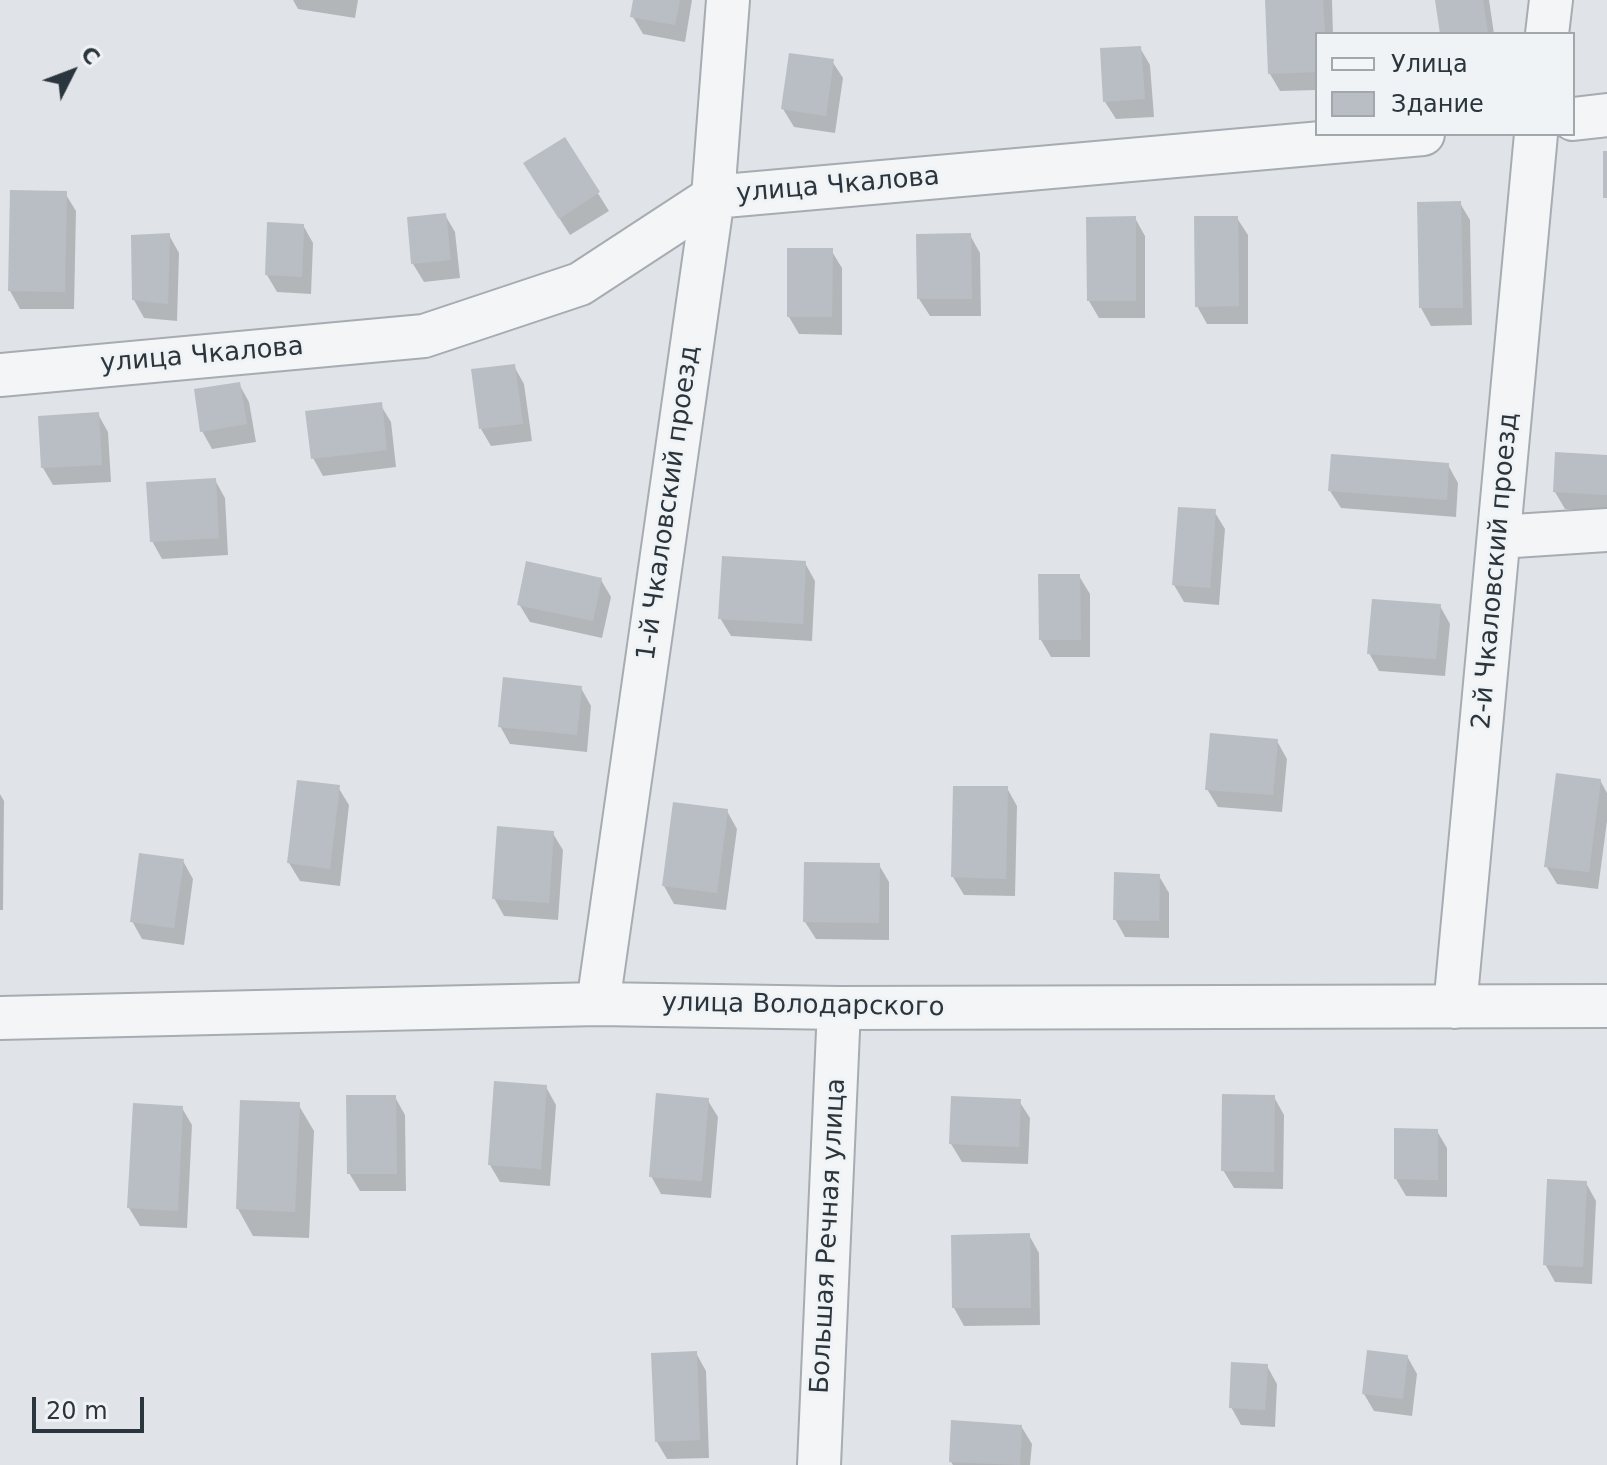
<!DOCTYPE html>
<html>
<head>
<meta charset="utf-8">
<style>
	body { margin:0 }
	#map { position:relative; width:1607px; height:1465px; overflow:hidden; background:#e0e4e8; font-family:"DejaVu Sans",sans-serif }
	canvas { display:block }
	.legend { position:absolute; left:1315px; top:32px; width:260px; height:104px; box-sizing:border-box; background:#f0f3f5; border:2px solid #a1a7ab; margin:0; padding:10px 14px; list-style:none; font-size:24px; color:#2b353d }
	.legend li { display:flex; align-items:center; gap:16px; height:40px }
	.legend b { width:40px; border:2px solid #a1a7ab }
	.north { position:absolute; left:32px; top:32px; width:80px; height:80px; -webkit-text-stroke:6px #f0f3f5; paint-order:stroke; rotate:48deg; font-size:22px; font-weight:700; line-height:32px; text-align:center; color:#2b353d }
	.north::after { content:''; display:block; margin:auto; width:28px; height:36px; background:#2b353d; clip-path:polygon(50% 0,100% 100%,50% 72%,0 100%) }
	.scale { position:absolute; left:32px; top:1397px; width:112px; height:36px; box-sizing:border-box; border:4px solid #2b353d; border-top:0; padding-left:10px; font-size:24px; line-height:28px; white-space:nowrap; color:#2b353d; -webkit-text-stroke:6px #f0f3f5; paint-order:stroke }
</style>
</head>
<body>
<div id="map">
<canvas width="1607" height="1465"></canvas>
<ul class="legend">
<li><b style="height:10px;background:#f3f5f6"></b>Улица</li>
<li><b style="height:22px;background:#b8bec4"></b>Здание</li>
</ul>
<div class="north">С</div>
<div class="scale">20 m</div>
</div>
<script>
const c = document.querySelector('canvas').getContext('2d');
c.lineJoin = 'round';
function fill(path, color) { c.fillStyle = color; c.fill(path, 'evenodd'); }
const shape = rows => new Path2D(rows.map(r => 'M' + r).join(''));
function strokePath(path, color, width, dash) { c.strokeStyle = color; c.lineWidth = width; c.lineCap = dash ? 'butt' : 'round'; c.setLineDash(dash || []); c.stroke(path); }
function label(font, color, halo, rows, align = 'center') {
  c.font = font + ' "DejaVu Sans",sans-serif'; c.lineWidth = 6; c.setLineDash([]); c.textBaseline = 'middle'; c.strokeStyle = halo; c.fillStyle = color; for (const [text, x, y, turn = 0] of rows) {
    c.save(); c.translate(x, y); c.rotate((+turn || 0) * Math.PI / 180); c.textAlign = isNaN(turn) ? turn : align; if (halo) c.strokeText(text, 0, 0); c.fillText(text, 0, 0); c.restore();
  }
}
fill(shape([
	[293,0,358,0,355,18,298,9],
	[636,0,692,0,685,42,643,34,633,17],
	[1267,0,1332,0,1333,34,1317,34,1317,90,1280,91,1270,74],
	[1437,0,1489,0,1494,34,1442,34],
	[1140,48,1150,65,1154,117,1116,119,1105,102],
	[832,61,843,78,835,133,794,127,783,109],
	[564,139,609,211,570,235,536,182],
	[65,193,76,211,74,309,20,309,10,291],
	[1460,203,1470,220,1472,325,1431,326,1421,308],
	[445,215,455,232,460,278,424,282,413,264,409,219],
	[1135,218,1145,236,1145,318,1099,318,1089,301],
	[1237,218,1248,235,1248,324,1207,324,1197,306],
	[303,225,313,243,311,294,277,292,267,275],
	[169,235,179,253,177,321,144,318,134,300],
	[970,235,980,253,981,316,930,316,919,299],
	[831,250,842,268,842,335,799,334,789,317],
	[514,366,524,384,532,441,491,446,481,429],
	[239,384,249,402,256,442,212,449,202,431],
	[380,404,391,422,396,467,323,476,313,458],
	[98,414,108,432,111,482,53,485,43,468],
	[1607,457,1607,512,1565,509,1555,492],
	[1448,465,1458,483,1456,517,1341,508,1330,491],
	[215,480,225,498,228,555,162,559,152,541],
	[1214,511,1225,529,1219,605,1184,602,1174,585],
	[805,563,815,581,812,641,731,636,720,618],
	[1079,576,1090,594,1090,657,1051,657,1041,640],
	[601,580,611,597,602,638,530,622,519,604],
	[1440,606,1450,624,1445,676,1379,671,1369,653],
	[581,688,591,706,587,752,510,744,500,726],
	[1277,741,1287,759,1282,812,1218,807,1207,789],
	[1600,780,1607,793,1607,821,1598,889,1557,884,1546,866],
	[338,787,349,805,340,886,300,881,289,863],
	[1007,788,1017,806,1015,896,964,895,953,877],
	[0,794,4,801,3,910,0,910],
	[727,811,737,829,726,910,674,904,664,886],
	[552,832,563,850,558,920,504,916,494,898],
	[183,861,193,879,184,945,142,939,132,921],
	[879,865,889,882,889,940,816,939,805,922],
	[1159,876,1169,893,1169,938,1125,937,1115,919],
	[546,1087,556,1105,550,1186,500,1182,490,1165],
	[395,1097,405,1115,406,1191,360,1191,349,1173],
	[1274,1097,1284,1115,1283,1189,1234,1188,1223,1170],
	[707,1099,718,1117,711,1198,661,1194,651,1176],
	[1019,1101,1030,1118,1028,1164,962,1162,951,1144],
	[298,1104,314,1131,309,1238,253,1236,238,1209],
	[182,1108,192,1125,187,1228,140,1226,129,1208],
	[1437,1131,1447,1148,1447,1197,1406,1196,1396,1179],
	[1586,1183,1596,1201,1592,1284,1555,1282,1545,1264],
	[1029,1235,1039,1253,1040,1325,964,1326,954,1308],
	[696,1353,706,1371,709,1458,667,1459,657,1442],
	[1407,1356,1417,1374,1412,1416,1374,1411,1364,1394],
	[1267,1366,1277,1384,1275,1427,1241,1425,1231,1407],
	[1021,1426,1032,1444,1030,1465,953,1465,951,1462]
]), '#0003');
fill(shape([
	[633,0,680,0,675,25,630,17],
	[1265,0,1323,0,1325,34,1317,34,1317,72,1268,74],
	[1435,0,1483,0,1488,34,1440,34],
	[1141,46,1145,99,1103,102,1100,48],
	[789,53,834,59,826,116,781,109],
	[565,137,600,192,559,219,523,163],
	[1603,151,1607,151,1607,198,1603,198],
	[10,190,67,191,65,292,8,291],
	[1461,201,1463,308,1419,308,1417,202],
	[446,213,451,260,411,264,407,217],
	[1136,216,1136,301,1087,301,1086,217],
	[1194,216,1238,216,1239,306,1195,307],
	[267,222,304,224,302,277,265,275],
	[170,233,168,304,132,300,131,235],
	[971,233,972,299,917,299,916,234],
	[787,248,833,248,832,317,787,317],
	[515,364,523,424,479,429,471,369],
	[240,382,247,424,200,432,194,389],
	[382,402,387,450,311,459,305,411],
	[99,412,102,465,41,468,38,416],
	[1555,452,1607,455,1607,495,1553,492],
	[1331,454,1449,463,1447,500,1328,491],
	[216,478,219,538,150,542,146,482],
	[1178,507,1216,509,1210,588,1172,585],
	[722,556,806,561,803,624,718,619],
	[526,561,602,578,593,621,517,605],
	[1038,574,1080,574,1081,640,1039,640],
	[1372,599,1441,604,1436,659,1367,654],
	[503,677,582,686,577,735,498,727],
	[1210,733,1278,739,1273,795,1205,790],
	[1556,773,1601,779,1589,872,1544,867],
	[297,780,340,785,330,869,287,863],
	[953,786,1008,786,1006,879,951,877],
	[673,802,728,809,717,893,662,886],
	[497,826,554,831,549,903,492,899],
	[139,853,184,859,174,928,130,922],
	[804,862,880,863,879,923,803,922],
	[1114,872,1160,874,1159,921,1113,920],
	[494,1081,547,1085,541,1169,488,1165],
	[656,1093,709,1098,702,1181,649,1177],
	[1222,1094,1275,1095,1274,1172,1221,1171],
	[346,1095,396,1095,397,1174,347,1174],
	[951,1096,1021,1099,1019,1147,949,1144],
	[240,1100,300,1102,295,1212,236,1209],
	[133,1103,183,1106,178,1211,127,1208],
	[1394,1128,1438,1129,1438,1180,1394,1179],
	[1547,1179,1587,1181,1583,1267,1543,1265],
	[1030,1233,1031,1308,952,1308,951,1235],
	[1367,1350,1408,1355,1403,1399,1362,1394],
	[697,1351,700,1440,655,1442,651,1353],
	[1231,1362,1268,1364,1265,1410,1229,1408],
	[951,1420,1022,1425,1020,1465,949,1462]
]), '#b8bec4');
const street = shape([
	[1547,34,1551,0],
	[1573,119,1607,115],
	[0,375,424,336,580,284,713,197,1423,134],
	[1499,537,1607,530],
	[598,1004,713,197,728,0],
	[1455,1007,1536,134],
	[0,1018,598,1004,839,1008,1607,1006],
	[819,1465,839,1008]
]);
strokePath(street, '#a6acb1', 46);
strokePath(street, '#f3f5f6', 42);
label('26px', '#2b353d', '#f0f3f5', [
	["улица Чкалова",838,186,-5],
	["улица Чкалова",202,356,-5],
	["1-й Чкаловский проезд",669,503,-82],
	["2-й Чкаловский проезд",1496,571,-85],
	["улица Володарского",803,1006,1],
	["Большая Речная улица",829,1236,-87]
]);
</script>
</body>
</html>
